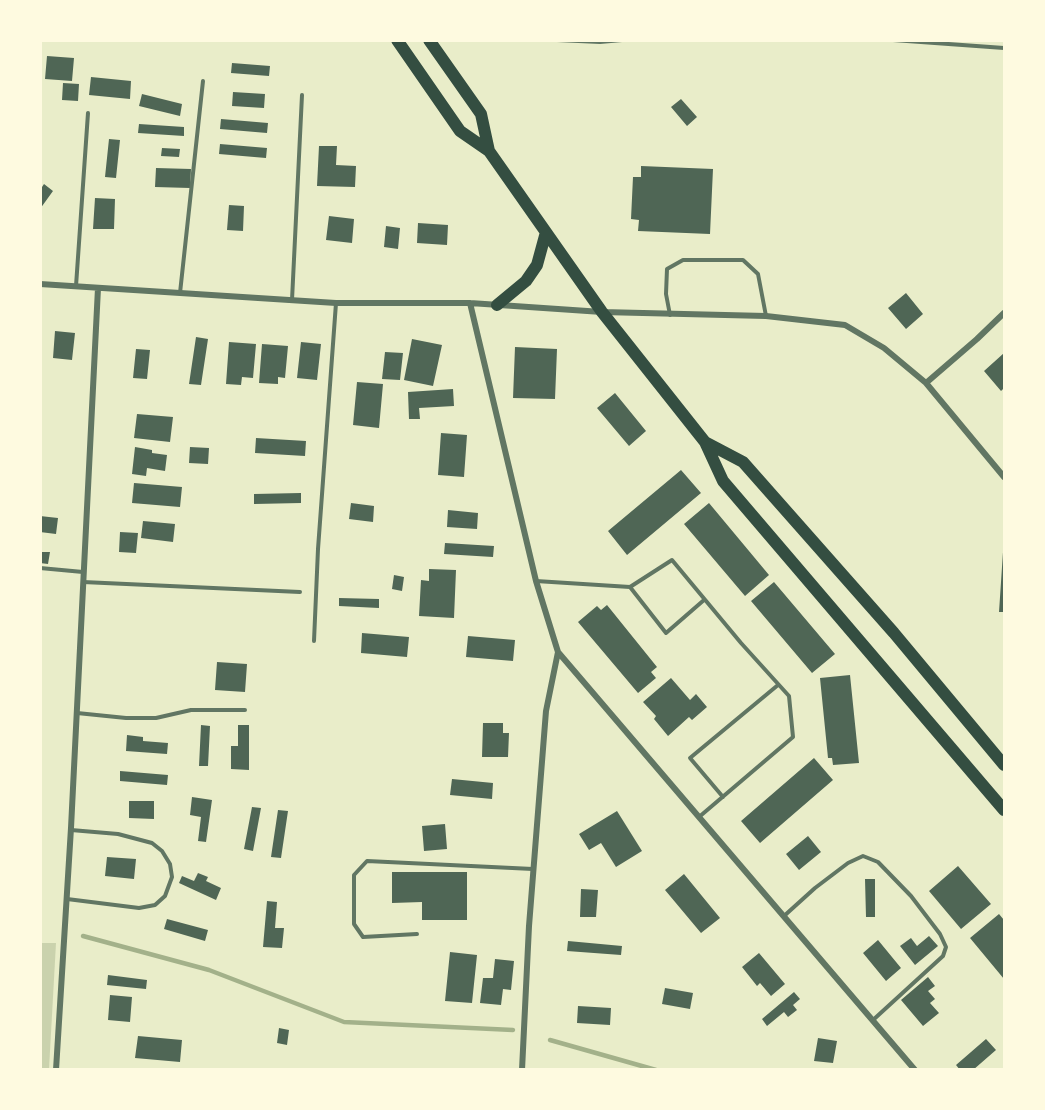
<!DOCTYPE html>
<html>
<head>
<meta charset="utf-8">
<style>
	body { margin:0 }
	#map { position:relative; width:1045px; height:1110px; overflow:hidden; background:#e9edc9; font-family:Signika,sans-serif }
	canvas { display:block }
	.frame { position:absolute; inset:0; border:42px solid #fefae0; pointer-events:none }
</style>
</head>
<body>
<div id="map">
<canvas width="1045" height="1110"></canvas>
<div class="frame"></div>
</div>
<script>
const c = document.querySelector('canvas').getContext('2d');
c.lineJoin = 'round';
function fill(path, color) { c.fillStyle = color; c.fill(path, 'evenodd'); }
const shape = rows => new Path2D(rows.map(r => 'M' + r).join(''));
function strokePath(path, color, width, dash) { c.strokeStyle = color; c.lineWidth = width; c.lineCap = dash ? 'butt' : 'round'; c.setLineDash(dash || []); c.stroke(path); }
fill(shape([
	[41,943,56,943,49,1069,41,1069]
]), '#cad2ad');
strokePath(shape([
	[83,936,209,970,344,1022,513,1030],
	[550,1040,656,1070]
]), '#a3b18a', 4.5);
fill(shape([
	[47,56,74,58,72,81,45,79],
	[232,63,270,66,269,76,231,73],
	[91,77,131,81,130,99,89,95],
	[63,83,79,84,78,101,62,100],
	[233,92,265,94,264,108,232,106],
	[142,94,182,104,180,116,139,106],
	[681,99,697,117,687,126,671,107],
	[221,119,268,123,267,133,220,129],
	[139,124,184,127,184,136,138,133],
	[109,139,120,140,116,178,105,177],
	[220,144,267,148,266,158,219,154],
	[319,146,337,146,336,165,356,166,355,187,317,186],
	[162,148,180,149,179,157,161,156],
	[641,166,713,169,710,234,638,231,639,220,631,219,633,177,641,177],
	[156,168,191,169,190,188,155,187],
	[44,184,53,191,40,209,40,190],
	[95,198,115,199,114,229,93,229],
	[229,205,244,206,243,231,227,230],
	[329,216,354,219,352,243,326,240],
	[418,223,448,225,447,245,417,243],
	[386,226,400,228,398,249,384,247],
	[906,293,923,314,906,329,888,308],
	[55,331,75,333,72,360,53,358],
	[196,337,208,339,201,385,189,384],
	[412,339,442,345,433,386,404,380],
	[229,342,256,344,253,378,242,377,241,385,226,384],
	[301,342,321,344,317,380,297,378],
	[262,344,288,346,285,378,278,377,278,384,259,383],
	[515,347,557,349,555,399,513,398],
	[136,349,150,350,147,379,133,378],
	[385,352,403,353,400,380,382,379],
	[1004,353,1004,388,1001,391,984,371],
	[357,382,383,384,379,428,353,425],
	[453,389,454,406,419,408,420,419,409,419,408,392],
	[615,393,646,431,629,446,597,408],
	[137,414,173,417,170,442,134,438],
	[441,433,467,435,464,477,438,475],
	[256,438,306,441,305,456,255,453],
	[135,447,152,450,152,453,167,455,165,471,147,468,146,476,132,474],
	[190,447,209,448,208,464,189,463],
	[681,470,701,493,627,555,608,531],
	[134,483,182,487,180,507,132,503],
	[301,493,301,503,254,504,254,494],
	[351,503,374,506,373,522,349,519],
	[709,503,769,575,745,596,684,524],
	[448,510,478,513,477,529,447,527],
	[40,516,58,518,56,534,40,532],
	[143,521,175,524,173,542,141,538],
	[120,532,138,533,136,553,119,552],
	[445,543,494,546,493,557,444,554],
	[40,552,50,552,48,564,40,563],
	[1003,552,1004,552,1004,612,999,612],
	[429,569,456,570,454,618,419,616,421,580,429,581],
	[394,575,404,577,402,591,392,589],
	[774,582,835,654,812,673,751,601],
	[339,598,379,599,379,608,339,606],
	[607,605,657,667,651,672,656,678,638,693,578,622,597,606,601,610],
	[362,633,409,637,407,657,361,653],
	[468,636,515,640,513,661,466,657],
	[217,662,247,664,245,692,215,690],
	[850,675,859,763,833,765,832,758,828,758,820,678],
	[671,678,690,700,696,694,707,707,692,720,689,717,668,736,654,719,656,716,643,702],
	[483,723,503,723,503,733,509,733,508,757,482,757],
	[201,725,210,726,208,766,199,766],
	[238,725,249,725,249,770,231,769,231,746,238,746],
	[127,735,143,737,143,741,168,743,167,754,126,751],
	[814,758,833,780,760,843,741,821],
	[120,771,168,775,167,785,120,781],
	[452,779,493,783,492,799,450,795],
	[192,797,212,800,206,842,198,841,201,817,190,815],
	[129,801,154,801,154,819,129,818],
	[252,807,261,808,253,851,244,849],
	[278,810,288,811,281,858,271,857],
	[617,811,642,851,616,867,601,843,589,850,579,834],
	[445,824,447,849,424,851,422,826],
	[808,836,821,852,799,870,786,854],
	[107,857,136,859,134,879,105,876],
	[958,866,991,904,961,929,929,891],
	[392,872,467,872,467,920,422,920,422,902,392,903],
	[198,873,208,877,206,881,221,888,216,900,179,883,182,876,194,881],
	[684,874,720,918,701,933,665,890],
	[865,879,875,879,875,917,866,917],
	[581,889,598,890,596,917,580,917],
	[267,901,277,902,275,928,284,928,282,948,263,947],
	[999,914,1004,920,1004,979,970,938],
	[167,919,208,930,205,941,164,929],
	[929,936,938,946,915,965,900,946,911,938,917,946],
	[878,940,901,968,886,981,863,953],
	[568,941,622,946,621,955,567,951],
	[450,952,477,955,472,1003,445,1001],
	[759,953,785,984,771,996,760,983,757,986,742,967],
	[495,959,514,961,511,990,503,989,501,1005,480,1003,483,978,493,978],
	[108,975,147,980,146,989,107,985],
	[928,977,935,986,928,991,935,999,930,1003,939,1013,923,1026,901,1000],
	[665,988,693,993,690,1009,662,1004],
	[794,992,800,999,793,1005,797,1010,788,1017,784,1012,767,1026,762,1019],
	[110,995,132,997,130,1022,108,1020],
	[578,1006,611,1008,610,1025,577,1023],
	[279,1028,289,1030,287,1045,277,1043],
	[138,1036,182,1040,180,1062,135,1058],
	[818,1038,837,1041,833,1063,814,1061],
	[986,1039,996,1050,973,1070,960,1070,956,1065]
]), '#4f6655');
strokePath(shape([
	[557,40,600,42,622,40],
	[893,40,1004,48],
	[76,286,88,113],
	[180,293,203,81],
	[292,300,302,95],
	[670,315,666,294,667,269,683,260,743,260,758,274,766,316],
	[40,568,83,572],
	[536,581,630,587,672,560,741,643,789,696,793,737,699,817],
	[83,582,300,592],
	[630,587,666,633,704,600],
	[314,641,318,549,336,303],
	[77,713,126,718,156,718,191,710,245,710],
	[723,797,690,758,778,685],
	[67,899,139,908,155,905,165,896,172,877,170,864,162,851,152,843,118,834,71,830],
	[784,916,815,888,848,863,863,856,878,862,911,896,940,934,946,947,943,956,873,1020],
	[417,934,363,937,354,924,354,875,367,861,533,869]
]), '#617663', 4);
strokePath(shape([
	[40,284,336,303,470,303,602,312,766,316,845,325,884,348,926,383,1004,477],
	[470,303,536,581,558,652,546,711,529,926,522,1070],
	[926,383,977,339,1004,313],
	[558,652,915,1070],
	[56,1070,71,828,98,288]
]), '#617663', 6);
strokePath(shape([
	[397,40,460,131,489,151,602,312,705,442,723,481,1004,810],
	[429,40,481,114,489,151],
	[497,305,526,281,537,265,546,232],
	[705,442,743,462,894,633,1004,765]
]), '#344e41', 12);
</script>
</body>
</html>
